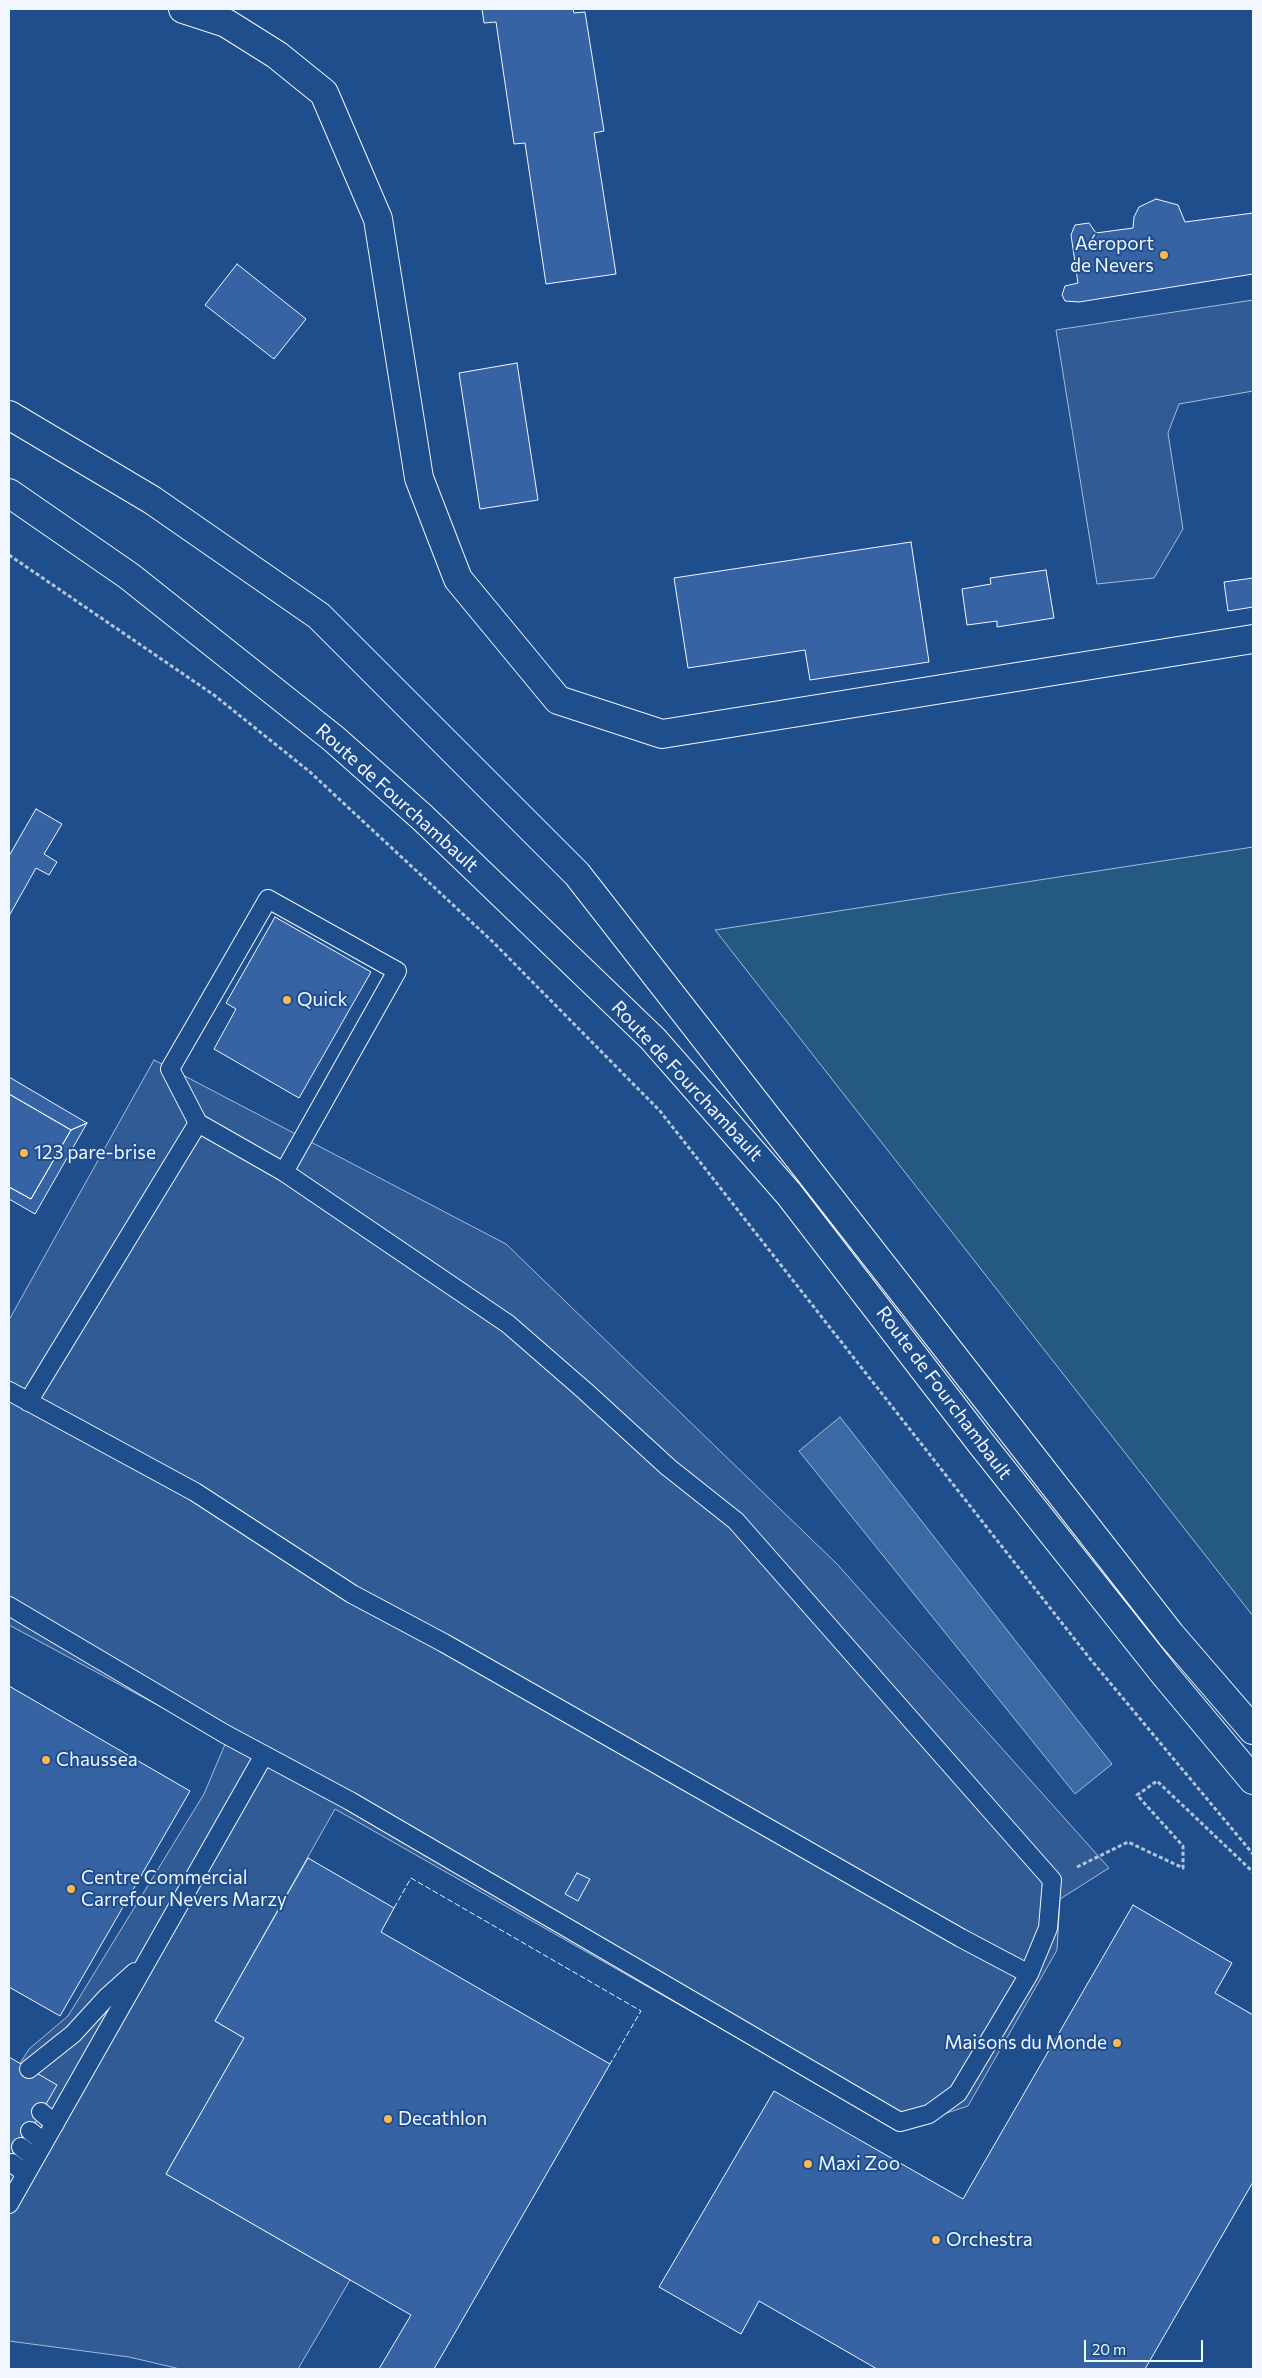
<!DOCTYPE html>
<html>
<head>
<meta charset="utf-8">
<style>
	body { margin:0 }
	#map { position:relative; width:1262px; height:2378px; overflow:hidden; background:#1f4e8c; font-family:Commissioner,sans-serif }
	canvas { display:block }
	.frame { position:absolute; inset:0; border:10px solid #f2f6ff; pointer-events:none }
	.scale { position:absolute; left:1084px; top:2340px; width:119px; height:22px; box-sizing:border-box; border:2px solid #f2f6ff; border-top:0; padding-left:6px; font-size:15px; line-height:18px; white-space:nowrap; color:#f2f6ff; -webkit-text-stroke:4px #1f4e8c; paint-order:stroke }
</style>
</head>
<body>
<div id="map">
<canvas width="1262" height="2378"></canvas>
<div class="frame"></div>
<div class="scale">20 m</div>
</div>
<script>
const c = document.querySelector('canvas').getContext('2d');
c.lineJoin = 'round';
function fill(path, color) { c.fillStyle = color; c.fill(path, 'evenodd'); }
const shape = rows => new Path2D(rows.map(r => 'M' + r).join(''));
function strokePath(path, color, width, dash) { c.strokeStyle = color; c.lineWidth = width; c.lineCap = dash ? 'butt' : 'round'; c.setLineDash(dash || []); c.stroke(path); }
function label(font, color, halo, rows, align = 'center') {
  c.font = font + ' Commissioner,sans-serif'; c.lineWidth = 4; c.setLineDash([]); c.textBaseline = 'middle'; c.strokeStyle = halo; c.fillStyle = color; for (const [text, x, y, turn = 0] of rows) {
    c.save(); c.translate(x, y); c.rotate((+turn || 0) * Math.PI / 180); c.textAlign = isNaN(turn) ? turn : align; if (halo) c.strokeText(text, 0, 0); c.fillText(text, 0, 0); c.restore();
  }
}
const green = shape([
	[1253,847,1253,1616,715,930,1253,847]
]);
fill(green, '#245a82');
strokePath(green, '#a8bbd7', 1);
const parking = shape([
	[1253,300,1253,391,1179,404,1168,433,1183,529,1154,578,1097,584,1056,330,1253,300],
	[154,1060,506,1244,837,1564,1109,1868,1060,1899,1057,1950,968,2106,898,2129,335,1809,215,2021,244,2038,166,2174,350,2280,298,2369,180,2369,129,2357,9,2341,9,2081,29,2049,68,2016,204,1794,226,1742,9,1625,9,1320,154,1060]
]);
fill(parking, '#305b95');
strokePath(parking, '#a8bbd7', 1);
const water = shape([
	[840,1417,1112,1764,1075,1794,799,1451,840,1417]
]);
fill(water, '#3b69a3');
strokePath(water, '#a8bbd7', 1);
const building = shape([
	[482,9,573,9,574,13,585,12,604,131,594,133,616,274,546,284,525,143,514,144,496,22,484,23,482,9],
	[1156,199,1178,205,1185,222,1253,213,1253,274,1079,302,1065,301,1062,295,1065,286,1078,283,1071,235,1075,225,1089,223,1096,233,1133,228,1134,217,1139,207,1156,199],
	[237,264,306,319,274,359,205,305,237,264],
	[517,363,538,500,480,509,459,373,517,363],
	[911,542,929,662,810,680,805,650,688,668,674,578,911,542],
	[1046,570,1054,618,997,627,997,621,967,625,962,589,991,584,990,578,1046,570],
	[1253,578,1253,607,1228,611,1224,582,1253,578],
	[36,809,62,824,44,854,57,862,49,875,36,868,9,916,9,856,36,809],
	[275,917,371,972,299,1098,214,1049,236,1009,226,1003,275,917],
	[9,1077,87,1123,71,1130,9,1094,9,1077],
	[9,1094,71,1130,31,1199,9,1187,9,1094],
	[87,1123,35,1214,9,1199,9,1187,31,1199,71,1130,87,1123],
	[9,1686,190,1791,60,2016,9,1987,9,1686],
	[308,1858,394,1908,381,1932,610,2064,434,2369,379,2369,411,2315,166,2174,244,2038,215,2021,308,1858],
	[577,1873,590,1879,578,1901,565,1894,577,1873],
	[1133,1905,1232,1963,1215,1993,1253,2015,1253,2182,1145,2369,877,2369,759,2301,741,2334,659,2287,774,2091,963,2199,1133,1905],
	[9,2057,57,2085,9,2168,9,2057]
]);
fill(building, '#3563a3');
strokePath(building, '#f2f6ff', 1);
const lane = shape([
	[198,1123,170,1069,268,899,397,971,284,1172],
	[9,1391,195,1492,352,1594,444,1643,961,1938,1029,1974],
	[9,1606,225,1734,350,1801,900,2122,929,2114,958,2093,1029,1974,1048,1928,1052,1880,736,1521,668,1467,585,1391,508,1324,284,1172,198,1123,28,1402],
	[29,2069,73,2034,106,1998,135,1972],
	[41,2112,55,2124],
	[30,2131,44,2142],
	[21,2147,35,2158],
	[12,2163,26,2174],
	[9,2204,264,1755]
]);
const street = shape([
	[183,9,226,23,277,55,324,93,378,219,419,478,458,579,558,700,662,734,1253,639]
]);
const secondary = shape([
	[9,415,152,500,319,616,577,874,1171,1635,1253,1730],
	[9,493,129,576,334,739,423,818,653,1039,789,1194,980,1442,1166,1676,1253,1780]
]);
strokePath(lane, '#f2f6ff', 20);
strokePath(street, '#f2f6ff', 30);
strokePath(secondary, '#f2f6ff', 30);
strokePath(shape([
	[9,555,214,695,310,772,493,942,660,1111,1091,1660,1253,1854],
	[1077,1867,1128,1842,1183,1868,1183,1846,1137,1795,1157,1781,1253,1872]
]), '#b3c4dc', 3, [4, 2.5]);
strokePath(lane, '#1f4e8c', 18);
strokePath(street, '#1f4e8c', 28);
strokePath(secondary, '#1f4e8c', 28);
strokePath(shape([
	[394,1908,411,1878,641,2011,610,2064]
]), '#f2f6ff', 1, [6, 2.5]);
for (const [x, y, r, color] of [
	[1164,255,5,"#ffb74d"],
	[287,1000,5,"#ffb74d"],
	[24,1153,5,"#ffb74d"],
	[46,1760,5,"#ffb74d"],
	[71,1889,5,"#ffb74d"],
	[1117,2043,5,"#ffb74d"],
	[388,2119,5,"#ffb74d"],
	[808,2164,5,"#ffb74d"],
	[936,2240,5,"#ffb74d"]
]) { const dot = new Path2D(); dot.arc(x, y, r, 0, 2 * Math.PI); c.fillStyle = color; c.fill(dot); strokePath(dot, '#1f4e8c', 2); }
label('19px', '#f2f6ff', '#1f4e8c', [
	["Aéroport",1154,244,"right"],
	["de Nevers",1154,266,"right"],
	["Quick",297,1000],
	["123 pare-brise",34,1153],
	["Chaussea",56,1760],
	["Centre Commercial",81,1878],
	["Carrefour Nevers Marzy",81,1900],
	["Maisons du Monde",1107,2043,"right"],
	["Decathlon",398,2119],
	["Maxi Zoo",818,2164],
	["Orchestra",946,2240]
], 'left');
label('19px', '#f2f6ff', '#1f4e8c', [
	["Route de Fourchambault",397,798,42],
	["Route de Fourchambault",687,1081,47],
	["Route de Fourchambault",944,1393,53]
]);
</script>
</body>
</html>
